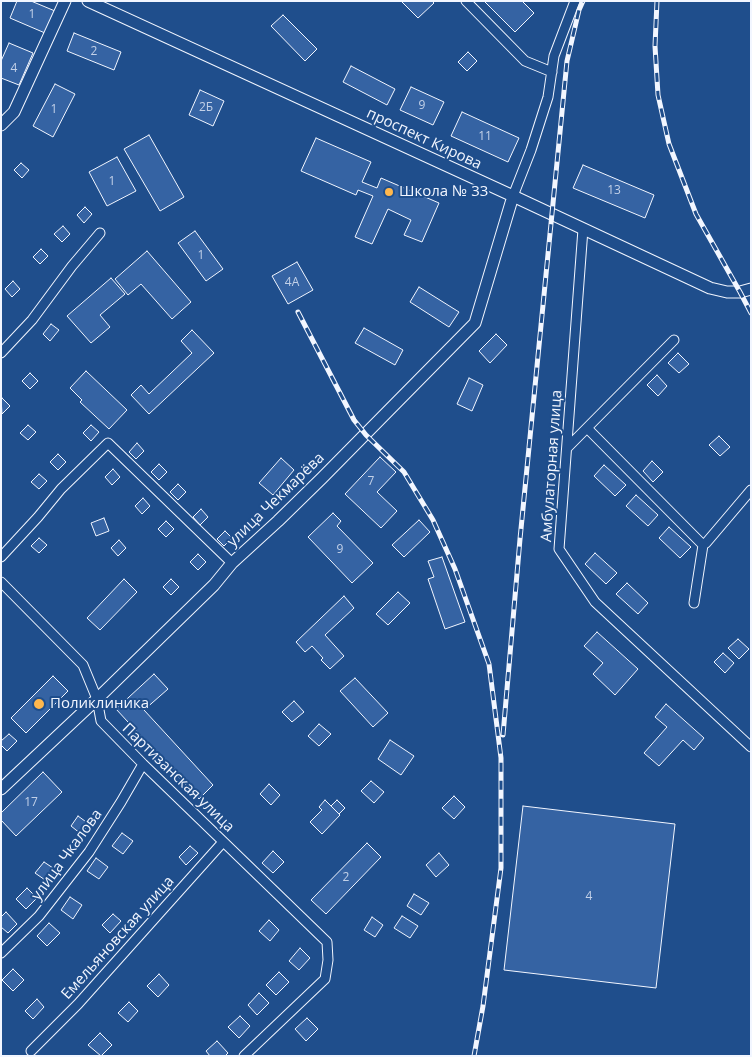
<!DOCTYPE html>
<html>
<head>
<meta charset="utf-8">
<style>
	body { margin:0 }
	#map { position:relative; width:752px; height:1057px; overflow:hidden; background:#1f4e8c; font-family:"Open Sans",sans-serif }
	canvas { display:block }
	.frame { position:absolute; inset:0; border:2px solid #f2f6ff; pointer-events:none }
</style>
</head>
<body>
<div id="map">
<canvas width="752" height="1057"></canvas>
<div class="frame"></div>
</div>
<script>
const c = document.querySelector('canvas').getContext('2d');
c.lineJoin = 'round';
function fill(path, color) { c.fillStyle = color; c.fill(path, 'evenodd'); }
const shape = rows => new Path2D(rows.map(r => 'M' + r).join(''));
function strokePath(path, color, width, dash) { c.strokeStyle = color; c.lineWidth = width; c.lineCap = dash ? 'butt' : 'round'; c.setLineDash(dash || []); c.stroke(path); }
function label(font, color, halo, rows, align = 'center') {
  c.font = font + ' "Open Sans",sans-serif'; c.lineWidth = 4; c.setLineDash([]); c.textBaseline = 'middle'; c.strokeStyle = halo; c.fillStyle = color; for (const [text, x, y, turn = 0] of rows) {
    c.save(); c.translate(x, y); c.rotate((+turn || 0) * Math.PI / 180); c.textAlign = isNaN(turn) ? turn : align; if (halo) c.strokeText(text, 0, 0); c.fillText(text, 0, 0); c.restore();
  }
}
const building = shape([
	[17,1,31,1,55,11,45,33,10,18,17,1],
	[401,1,432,1,434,3,418,18,401,1],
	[484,1,522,1,534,13,515,32,484,1],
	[283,15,317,49,305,61,271,26,283,15],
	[74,33,121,52,114,70,67,51,74,33],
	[9,43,33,53,19,85,1,78,1,61,9,43],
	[468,52,477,61,467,71,458,62,468,52],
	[351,66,395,89,387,105,343,82,351,66],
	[55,84,75,94,53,137,33,126,55,84],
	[411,87,444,102,433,125,400,110,411,87],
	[200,90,224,101,213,126,189,115,200,90],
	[462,112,519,138,508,162,451,136,462,112],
	[149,135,184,197,160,211,124,149,149,135],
	[316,138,371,162,362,182,377,188,381,178,439,203,422,242,404,235,411,220,388,209,372,244,355,237,373,196,358,190,356,195,301,171,316,138],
	[117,157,136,191,107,206,89,172,117,157],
	[21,163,29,170,22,178,14,170,21,163],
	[583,165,654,195,645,218,573,188,583,165],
	[85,207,92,214,84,223,77,215,85,207],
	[63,226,70,234,62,242,54,234,63,226],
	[195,231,223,269,206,281,178,243,195,231],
	[41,249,48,256,40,264,33,257,41,249],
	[147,251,191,302,172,319,141,284,128,295,115,279,147,251],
	[297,262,313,290,288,304,272,276,297,262],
	[111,278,125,294,100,315,110,327,91,343,67,316,111,278],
	[13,281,20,289,12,297,5,289,13,281],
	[419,287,459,312,449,327,410,302,419,287],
	[51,324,59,330,50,341,43,334,51,324],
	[364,328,403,350,395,365,355,343,364,328],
	[192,330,214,353,149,414,131,395,141,385,149,394,192,353,181,341,192,330],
	[496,334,507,345,490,363,479,351,496,334],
	[678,353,689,364,679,373,668,363,678,353],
	[86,371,127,410,109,429,80,402,82,400,70,388,86,371],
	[30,373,38,381,30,389,22,381,30,373],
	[657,375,667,386,658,396,647,385,657,375],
	[469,378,483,385,472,411,457,404,469,378],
	[2,398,10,406,2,414,1,399,2,398],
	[28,425,36,432,28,440,20,433,28,425],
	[91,425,99,432,91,441,83,433,91,425],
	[719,436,730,447,720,456,709,445,719,436],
	[137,443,144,451,136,459,129,452,137,443],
	[58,454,66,462,58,470,50,462,58,454],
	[380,457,396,472,377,492,397,511,381,528,345,494,380,457],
	[281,458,294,470,273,495,259,483,281,458],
	[652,461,663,472,653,482,643,471,652,461],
	[159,464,167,472,159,480,151,472,159,464],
	[604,465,626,485,615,496,594,476,604,465],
	[113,469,120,477,112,485,105,477,113,469],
	[39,474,47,481,39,489,31,482,39,474],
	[178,484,186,492,178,500,170,492,178,484],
	[636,495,658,515,648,526,626,506,636,495],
	[143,498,150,506,142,514,135,506,143,498],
	[201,509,208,517,200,525,193,517,201,509],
	[333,513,341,521,337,526,373,563,352,583,308,537,333,513],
	[104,518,109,531,96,536,91,523,104,518],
	[419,520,430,532,404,557,392,545,419,520],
	[166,521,174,529,166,537,158,529,166,521],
	[669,527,691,547,680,558,659,538,669,527],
	[225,531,232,538,224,546,217,539,225,531],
	[39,538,47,545,39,553,31,546,39,538],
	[119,540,126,548,118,556,111,548,119,540],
	[595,553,617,573,606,584,585,564,595,553],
	[198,554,206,562,198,570,190,562,198,554],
	[442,557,465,622,445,629,428,579,434,577,428,561,442,557],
	[124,579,137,592,100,630,87,618,124,579],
	[171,579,179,587,171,595,163,587,171,579],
	[627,583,648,603,638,614,616,594,627,583],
	[398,592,410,603,388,625,376,614,398,592],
	[344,596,354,608,325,635,344,656,330,669,321,660,323,658,312,646,305,652,296,642,344,596],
	[597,632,638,669,615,695,593,674,603,663,584,646,597,632],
	[738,639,749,649,739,659,728,648,738,639],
	[723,653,734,663,725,673,714,662,723,653],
	[154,674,168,689,144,710,213,785,199,799,116,709,154,674],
	[53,676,68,691,26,733,11,718,53,676],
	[355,678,388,713,373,727,340,691,355,678],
	[294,701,304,712,292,722,282,712,294,701],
	[666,704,704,738,694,750,683,740,659,766,644,753,667,727,655,717,666,704],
	[319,724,331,734,319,746,308,736,319,724],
	[9,734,17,741,7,751,1,745,1,741,9,734],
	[390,740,414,756,401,775,378,759,390,740],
	[43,772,62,792,16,836,1,820,1,813,43,772],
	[371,781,384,792,374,803,361,791,371,781],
	[269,784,280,795,271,805,260,794,269,784],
	[454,796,465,807,454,819,442,808,454,796],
	[325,800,340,815,322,834,310,822,322,810,319,807,325,800],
	[337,800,345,808,339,814,331,806,337,800],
	[523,806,675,824,656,988,504,970,523,806],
	[78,816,89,824,81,834,71,826,78,816],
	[122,833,133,841,123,854,112,846,122,833],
	[367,843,381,857,326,914,311,900,367,843],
	[190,846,198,853,186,865,179,857,190,846],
	[273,851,284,862,273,873,262,863,273,851],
	[439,853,449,865,436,877,426,865,439,853],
	[96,858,108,867,99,879,87,871,96,858],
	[44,862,56,870,48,882,35,873,44,862],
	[27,888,37,898,26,909,16,899,27,888],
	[414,894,429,903,421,915,407,906,414,894],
	[70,897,82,905,73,919,61,910,70,897],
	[6,912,17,924,8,933,1,927,1,917,6,912],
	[113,914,121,921,110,933,102,925,113,914],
	[402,916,418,926,410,938,394,928,402,916],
	[372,917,383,925,375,937,364,930,372,917],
	[269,920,279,930,270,941,259,931,269,920],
	[49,923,60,933,47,946,37,936,49,923],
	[300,948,310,958,299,970,289,961,300,948],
	[13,969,24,980,13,991,2,980,13,969],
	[279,972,289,982,276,995,266,985,279,972],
	[159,974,169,985,158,997,147,986,159,974],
	[259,993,269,1003,257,1015,248,1005,259,993],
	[37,999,44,1007,33,1019,25,1011,37,999],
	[129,1002,138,1011,128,1022,118,1013,129,1002],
	[240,1016,250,1026,239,1038,228,1027,240,1016],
	[307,1018,318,1029,306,1041,295,1029,307,1018],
	[100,1033,112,1045,101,1056,88,1045,100,1033],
	[217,1041,228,1053,225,1056,210,1056,206,1051,217,1041]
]);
fill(building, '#3563a3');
strokePath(building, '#f2f6ff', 1);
const minor = shape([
	[466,1,525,61,552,72],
	[513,196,531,150,548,97,554,56,575,1],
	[583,229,559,549,595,602,751,747],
	[1,353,32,320,72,266,100,233],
	[587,428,703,545,694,603],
	[567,448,674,340],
	[703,545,706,543,751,490],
	[1,557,38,517,61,489,108,443,232,563],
	[1,582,83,665,97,699,101,721,143,764,327,942,328,960,325,979,244,1056],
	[1,953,39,916,89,852,121,802,143,764],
	[31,1051,78,1004,223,842]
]);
const tertiary = shape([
	[88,1,513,196,710,288,727,292,740,292,751,289],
	[1,125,14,112,65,1],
	[1,789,97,699,214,585,232,563,278,521,322,478,475,323,513,196]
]);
strokePath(minor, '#f2f6ff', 11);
strokePath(tertiary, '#f2f6ff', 13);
strokePath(minor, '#1f4e8c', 9);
strokePath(tertiary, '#1f4e8c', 11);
const rail = shape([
	[657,1,655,46,658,95,669,144,696,214,740,292,751,313],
	[298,312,354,420,366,435,404,472,433,520,455,569,489,664,501,758,501,868,483,1006,474,1056],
	[503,735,520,539,567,61,579,10,583,1]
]);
strokePath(rail, '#f2f6ff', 5);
strokePath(rail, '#1f4e8c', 3, [9]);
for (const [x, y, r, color] of [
	[389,192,5,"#ffb74d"],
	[39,704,6,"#ffb74d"]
]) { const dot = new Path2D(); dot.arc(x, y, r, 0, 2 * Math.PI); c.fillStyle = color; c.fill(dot); strokePath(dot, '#1f4e8c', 2); }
label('12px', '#c3d1e8', null, [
	["1",32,15],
	["2",94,52],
	["4",14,69],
	["9",422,106],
	["2Б",206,108],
	["1",54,110],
	["11",485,137],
	["1",112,182],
	["13",614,191],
	["1",201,256],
	["4А",292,283],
	["7",371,482],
	["9",340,550],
	["17",31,803],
	["2",346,878],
	["4",589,897]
]);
label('15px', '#f2f6ff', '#1f4e8c', [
	["проспект Кирова",424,139,25],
	["Амбулаторная улица",552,466,-86],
	["улица Чекмарёва",276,500,-44],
	["Партизанская улица",178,778,44],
	["улица Чкалова",67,855,-54],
	["Емельяновская улица",118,938,-48]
]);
label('15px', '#f2f6ff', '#1f4e8c', [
	["Школа № 33",399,192],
	["Поликлиника",50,704]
], 'left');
</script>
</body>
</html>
